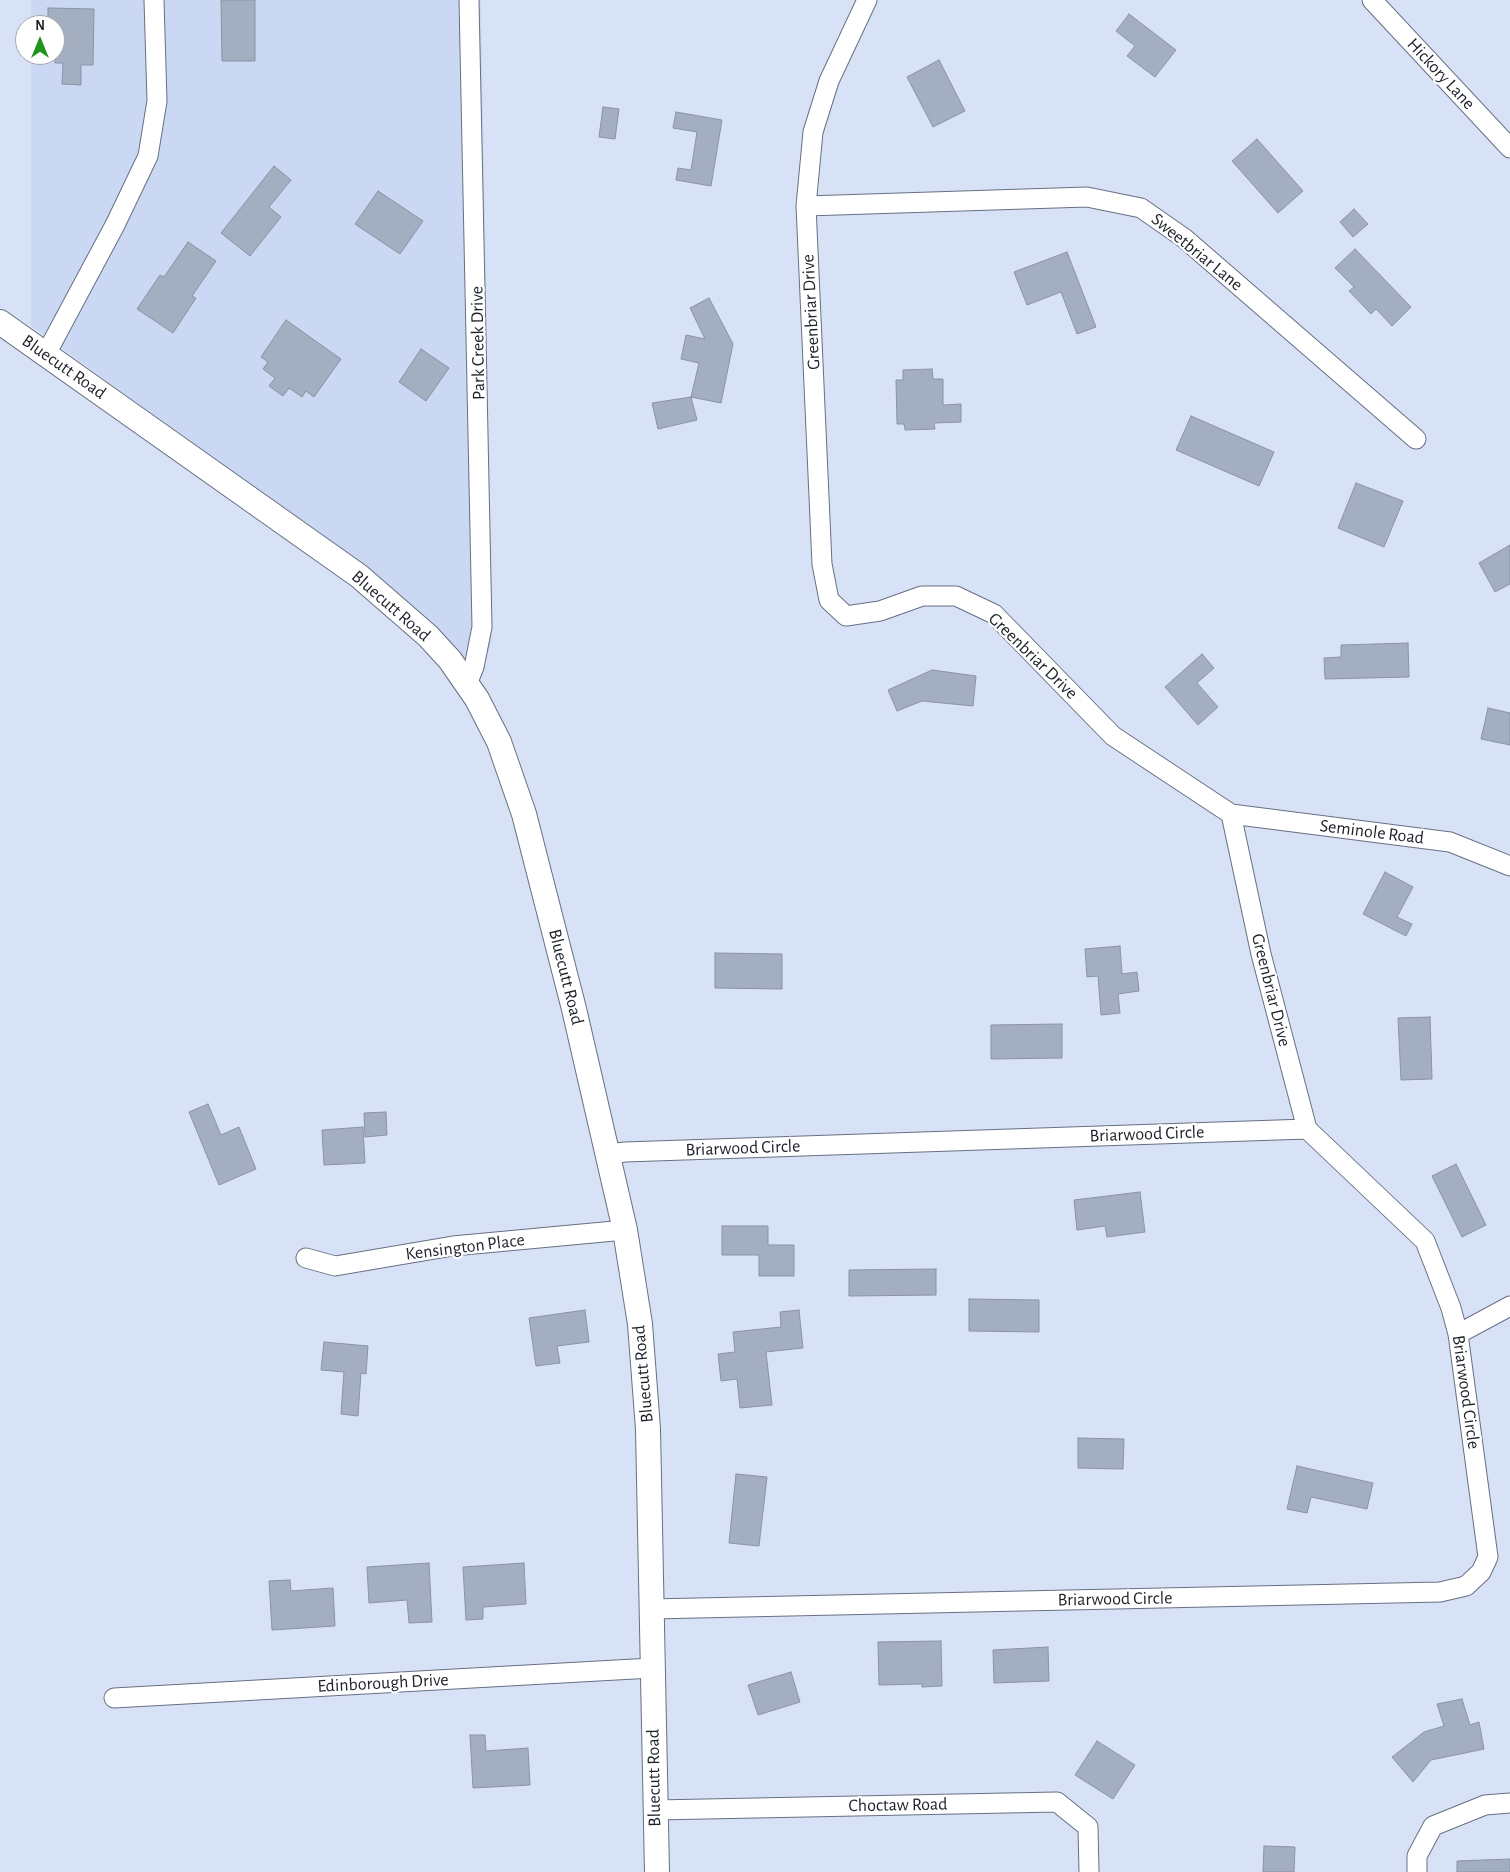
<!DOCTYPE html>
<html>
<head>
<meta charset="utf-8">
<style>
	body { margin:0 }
	#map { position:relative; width:1510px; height:1872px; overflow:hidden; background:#d8e2f7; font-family:"Alegreya Sans",sans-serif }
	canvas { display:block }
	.north { position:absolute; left:15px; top:15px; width:50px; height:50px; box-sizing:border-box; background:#fff; border:1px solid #a5a6a9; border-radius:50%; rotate:0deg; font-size:14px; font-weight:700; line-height:20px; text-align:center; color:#1d2128 }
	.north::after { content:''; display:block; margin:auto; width:18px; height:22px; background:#21931f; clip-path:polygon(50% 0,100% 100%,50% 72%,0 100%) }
</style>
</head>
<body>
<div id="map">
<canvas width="1510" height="1872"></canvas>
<div class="north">N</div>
</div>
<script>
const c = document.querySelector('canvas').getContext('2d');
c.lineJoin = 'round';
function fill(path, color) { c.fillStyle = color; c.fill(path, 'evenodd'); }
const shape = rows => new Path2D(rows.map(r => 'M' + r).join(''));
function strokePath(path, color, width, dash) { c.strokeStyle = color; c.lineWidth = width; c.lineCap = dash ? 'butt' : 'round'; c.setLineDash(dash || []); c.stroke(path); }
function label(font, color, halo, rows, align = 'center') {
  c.font = font + ' "Alegreya Sans",sans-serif'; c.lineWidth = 4.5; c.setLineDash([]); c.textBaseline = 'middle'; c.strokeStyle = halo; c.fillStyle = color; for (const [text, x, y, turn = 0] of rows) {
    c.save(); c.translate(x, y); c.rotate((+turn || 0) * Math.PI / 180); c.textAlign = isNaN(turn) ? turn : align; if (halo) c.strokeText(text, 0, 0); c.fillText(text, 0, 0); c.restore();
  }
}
fill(shape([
	[31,0,481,0,492,640,480,680,447,639,376,575,31,326,31,55,55,55,55,25,31,25]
]), '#cad8f3');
const building = shape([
	[221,0,255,0,255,61,222,61,221,0],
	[48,8,94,9,93,65,81,65,81,85,62,84,63,63,55,63,55,25,48,25,48,8],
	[1129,14,1176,50,1155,77,1127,56,1135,46,1116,31,1129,14],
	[939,60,965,111,933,127,907,77,939,60],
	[603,107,619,109,615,139,599,137,603,107],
	[676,112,722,120,711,186,676,180,678,168,691,170,697,132,673,128,676,112],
	[1257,139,1303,191,1278,213,1232,161,1257,139],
	[274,166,291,180,269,207,281,217,250,256,221,233,274,166],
	[378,191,423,221,400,254,355,224,378,191],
	[1354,209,1368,224,1353,237,1340,222,1354,209],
	[188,242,216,261,192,296,196,298,173,333,137,309,160,275,164,277,188,242],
	[1355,249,1411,307,1392,326,1376,309,1371,314,1349,291,1354,287,1335,268,1355,249],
	[1067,252,1096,327,1077,334,1061,292,1027,305,1014,272,1067,252],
	[709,298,733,344,721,403,691,397,699,363,681,359,686,335,705,339,690,308,709,298],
	[286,320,341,359,314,397,306,391,302,397,289,388,283,396,269,386,275,378,263,369,268,362,261,357,286,320],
	[421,349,449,368,426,401,399,382,421,349],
	[932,369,933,379,943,379,943,405,961,404,961,422,934,423,935,429,905,430,904,424,897,424,896,380,903,380,903,370,932,369],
	[691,397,697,420,658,429,652,403,691,397],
	[1191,416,1274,452,1259,486,1176,450,1191,416],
	[1356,483,1403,501,1384,547,1338,528,1356,483],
	[1510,545,1510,584,1495,592,1479,563,1510,545],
	[1408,643,1409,677,1325,679,1324,658,1341,657,1341,645,1408,643],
	[1202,654,1214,668,1197,683,1218,707,1198,725,1165,687,1202,654],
	[932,670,976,676,973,706,922,701,897,711,888,690,932,670],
	[1488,708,1510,713,1510,745,1481,739,1488,708],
	[1385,872,1413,887,1397,917,1412,924,1406,936,1363,914,1385,872],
	[1120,946,1122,974,1137,972,1139,991,1118,994,1120,1013,1101,1015,1098,976,1087,977,1085,949,1120,946],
	[715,953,782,954,782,989,715,988,715,953],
	[1430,1017,1432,1079,1401,1080,1398,1018,1430,1017],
	[1062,1024,1062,1058,991,1059,991,1025,1062,1024],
	[208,1104,221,1135,239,1127,256,1169,219,1185,189,1112,208,1104],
	[386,1112,387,1135,365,1137,364,1113,386,1112],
	[363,1127,365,1163,324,1165,322,1130,363,1127],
	[1456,1164,1486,1225,1462,1237,1432,1176,1456,1164],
	[1140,1192,1145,1232,1107,1237,1105,1226,1077,1230,1074,1200,1140,1192],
	[722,1226,768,1226,768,1245,794,1245,794,1276,759,1276,759,1255,722,1255,722,1226],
	[936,1269,936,1295,849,1296,849,1270,936,1269],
	[969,1299,1039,1300,1039,1332,969,1331,969,1299],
	[585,1310,589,1342,557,1346,560,1363,536,1366,529,1318,585,1310],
	[799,1310,803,1348,766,1352,772,1405,740,1408,737,1379,721,1381,718,1354,735,1352,733,1332,781,1327,780,1312,799,1310],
	[324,1342,368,1346,366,1374,361,1373,358,1416,341,1414,344,1372,321,1370,324,1342],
	[1078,1438,1124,1439,1123,1469,1078,1468,1078,1438],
	[1297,1466,1373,1483,1367,1509,1311,1497,1307,1513,1287,1509,1297,1466],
	[736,1474,767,1477,759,1546,729,1543,736,1474],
	[429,1563,432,1622,409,1623,407,1600,369,1603,367,1567,429,1563],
	[524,1563,526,1604,483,1607,483,1619,466,1620,463,1567,524,1563],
	[290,1580,291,1591,333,1588,335,1626,272,1630,269,1581,290,1580],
	[941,1641,942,1686,922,1687,922,1684,879,1685,878,1642,941,1641],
	[1048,1647,1049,1681,994,1683,993,1650,1048,1647],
	[791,1672,800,1702,758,1715,748,1685,791,1672],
	[1462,1699,1470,1725,1479,1722,1484,1749,1431,1760,1413,1782,1392,1757,1424,1732,1444,1726,1437,1704,1462,1699],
	[470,1735,485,1735,486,1751,528,1748,530,1785,473,1788,470,1735],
	[1097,1741,1135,1765,1113,1799,1075,1775,1097,1741],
	[1264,1846,1295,1847,1294,1872,1263,1872,1264,1846],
	[1510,1859,1510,1872,1457,1872,1457,1861,1510,1859]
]);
fill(building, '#a3aec1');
strokePath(building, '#8993a6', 1);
const minor = shape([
	[867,0,829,81,813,132,806,206,822,564,829,600,846,616,880,611,922,596,956,596,994,614,1113,736,1231,814,1261,954,1307,1129],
	[1372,0,1510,148],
	[806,206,1087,197,1141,208,1184,238,1416,439],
	[46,354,115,225,148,156,157,101,154,0],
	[467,684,474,667,482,627,469,0],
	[1231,814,1450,842,1510,866],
	[609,1154,625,1152,1307,1129,1425,1241,1451,1308,1458,1334,1488,1557,1481,1572,1466,1586,1440,1592,651,1609],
	[306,1258,335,1266,453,1246,625,1230],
	[1458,1334,1510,1306],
	[114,1698,652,1668],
	[655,1810,1057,1802,1088,1827,1089,1872],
	[1417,1872,1417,1856,1433,1826,1485,1805,1510,1803]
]);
const tertiary = shape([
	[0,322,359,576,428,636,450,660,477,699,499,742,524,814,574,1009,625,1230,640,1324,648,1429,657,1872]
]);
strokePath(minor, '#677082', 21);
strokePath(tertiary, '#677082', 26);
strokePath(minor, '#fff', 19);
strokePath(tertiary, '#fff', 24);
label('18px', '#1d2128', '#fff', [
	["Hickory Lane",1441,74,47],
	["Sweetbriar Lane",1197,252,39],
	["Greenbriar Drive",811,312,-93],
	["Park Creek Drive",478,343,-91],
	["Bluecutt Road",64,367,35],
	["Bluecutt Road",391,606,41],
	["Greenbriar Drive",1033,656,44],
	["Seminole Road",1372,832,7],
	["Bluecutt Road",566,977,76],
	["Greenbriar Drive",1271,990,76],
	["Briarwood Circle",1147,1134,-2],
	["Briarwood Circle",743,1148,-2],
	["Kensington Place",465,1247,-7],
	["Bluecutt Road",643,1374,-95],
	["Briarwood Circle",1466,1392,82],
	["Briarwood Circle",1115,1599,-1],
	["Edinborough Drive",383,1683,-3],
	["Bluecutt Road",654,1778,-91],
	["Choctaw Road",898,1805,-1]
]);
</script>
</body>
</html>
